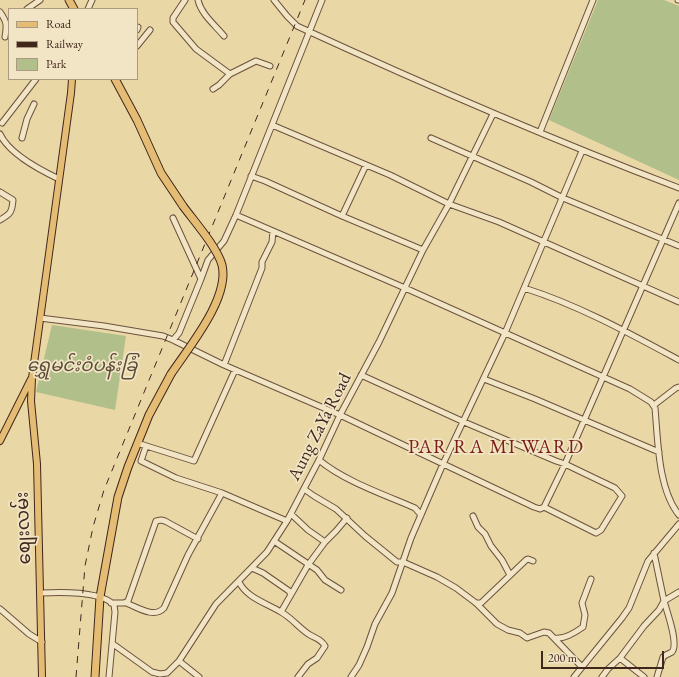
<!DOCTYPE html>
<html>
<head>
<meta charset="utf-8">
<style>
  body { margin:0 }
  #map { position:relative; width:679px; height:677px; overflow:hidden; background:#e9d7a6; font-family:"EB Garamond",serif }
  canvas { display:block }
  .legend { position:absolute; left:8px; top:8px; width:130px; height:72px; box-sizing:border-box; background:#f1e5c5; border:1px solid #ab9981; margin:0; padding:5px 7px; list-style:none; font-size:12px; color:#41261c }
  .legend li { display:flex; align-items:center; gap:8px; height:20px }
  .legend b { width:20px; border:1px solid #ab9981 }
  .scale { position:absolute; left:541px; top:651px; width:123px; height:18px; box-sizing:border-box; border:2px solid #41261c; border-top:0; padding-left:5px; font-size:12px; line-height:14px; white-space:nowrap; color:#41261c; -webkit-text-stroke:3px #f1e5c5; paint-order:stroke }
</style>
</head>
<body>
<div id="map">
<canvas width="679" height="677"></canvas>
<ul class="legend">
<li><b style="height:5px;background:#e4bc73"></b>Road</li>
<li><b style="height:5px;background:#41261c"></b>Railway</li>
<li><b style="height:11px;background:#b1bf8a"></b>Park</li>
</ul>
<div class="scale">200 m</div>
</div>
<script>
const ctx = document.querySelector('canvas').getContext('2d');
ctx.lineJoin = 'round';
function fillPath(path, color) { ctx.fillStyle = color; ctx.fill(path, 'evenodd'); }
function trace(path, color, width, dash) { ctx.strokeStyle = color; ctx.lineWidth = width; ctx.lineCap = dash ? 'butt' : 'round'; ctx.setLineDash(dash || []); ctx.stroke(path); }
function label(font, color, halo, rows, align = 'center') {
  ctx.font = font + ' "EB Garamond","Noto Sans Myanmar",serif'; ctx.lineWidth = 3.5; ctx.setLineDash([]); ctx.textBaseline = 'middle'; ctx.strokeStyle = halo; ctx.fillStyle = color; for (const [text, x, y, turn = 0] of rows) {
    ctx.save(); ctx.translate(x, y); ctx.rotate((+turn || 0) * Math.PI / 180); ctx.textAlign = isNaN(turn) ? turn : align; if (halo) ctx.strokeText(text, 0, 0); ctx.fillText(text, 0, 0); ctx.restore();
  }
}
fillPath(new Path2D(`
  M598,0h66l15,6v174l-130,-60z
  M52,325l74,11 -11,74 -79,-18z`), '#b1bf8a');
const minor = new Path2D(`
  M185,0l-12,18v4l23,27 34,25
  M198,0c3,14 17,25 26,36
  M274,0l13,16 10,10c126,58 253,113 382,162
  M678,0h1
  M27,9l13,-9
  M88,9l4,-9
  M0,12c7,10 7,13 5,25
  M137,30l1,-3
  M137,46l13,-16
  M213,89l6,-4 11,-11 26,-13 14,5
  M2,123l34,-44
  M272,125l118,50 59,29 50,18 180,80
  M540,132l53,-132
  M0,134c9,20 40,36 59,45
  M22,138l5,-19 7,-15
  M431,138l100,44 32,16 116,48
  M251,176l14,5 77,35 81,34
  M0,192l13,8c-1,13 -3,14 -13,20
  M236,215l169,73 225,101 21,13 4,6c3,33 3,81 24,107
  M342,216l24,-51
  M201,279l7,-19 16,-19 12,-26 86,-215
  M524,288c54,17 105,45 155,72
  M40,318l64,8 59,10 10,4 51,25 116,50 194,92 6,2 4,-2 21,-43 114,-261
  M173,340l6,-7 22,-54 -28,-61
  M224,365l38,-97v-6l10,-20 1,-11
  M361,375l103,47 92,39 9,3 50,24 7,8 -21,34 -5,3 -52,-26
  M484,379l51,20 124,53
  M654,405l22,-17 3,-1
  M137,443l57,18 41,-91
  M146,446l-5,15 35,17 46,15 65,28
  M319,460c25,21 66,35 96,48l6,7
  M304,489l10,7 22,13 29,27 32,26h6l34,15 19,11 20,15 21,21 11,6 12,3 7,5 17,-6 5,1 33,34
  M291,514l17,16 17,12
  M473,516l5,11 7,7 6,12 11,14 8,15
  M274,541l43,29 8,10 16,10
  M252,568l11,5 26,18 2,3
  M239,582c8,16 27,21 42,30 11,6 19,17 29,23 7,4 11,4 15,11l-8,12 -9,6 -10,13
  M41,593c18,-1 60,-2 73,12l1,7 -6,65
  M111,603h13l4,-2 28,-80 5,-1 4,1 33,18
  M126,603c11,4 28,16 38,5l24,-53 34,-62
  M476,603h5l45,-43 2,-1 5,2
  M0,609l29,25 13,8
  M281,612l27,-47 17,-23 11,-11 11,-13
  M554,638c9,2 22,-6 29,-11l2,-12 -3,-12 9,-24
  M113,644l39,28 8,2 7,-1 12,-12 37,-57 51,-52 20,-31 32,-61 21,-45 39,-73 44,-92 26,-46 44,-90
  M620,658l24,19
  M179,661l20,16
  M351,677l8,-12 8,-18 8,-23 17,-31 19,-55 32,-74 62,-131 77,-182
  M574,677l48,-59 7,-10 19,-47 31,-37
  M602,677l6,-8 12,-11 24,-32 15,-16 5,-9 -10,-48
  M657,677l6,-20 3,-2 6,-3c7,-8 -5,-40 -8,-51l15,-9`);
const major = new Path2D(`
  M0,441l31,-62
  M42,677l-5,-213 -6,-63 1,-23 39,-285 1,-14`);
const highway = new Path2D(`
  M69,0l5,9
  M115,79l22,41 24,53 22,33
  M95,677l5,-80 18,-100 10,-30 21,-52 22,-41`);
trace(minor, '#6b523e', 7);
trace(major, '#41261c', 8);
trace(highway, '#41261c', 9);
trace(minor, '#f1e5c5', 5);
trace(major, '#e4bc73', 6);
trace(highway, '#e4bc73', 7);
trace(new Path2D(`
  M76,677l9,-111 8,-39 11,-37 201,-490`), '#41261c', 1, [7, 7]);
const highwayBridge = new Path2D(`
  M171,374c18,-27 59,-76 51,-109 -5,-18 -28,-44 -39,-59`);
trace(highwayBridge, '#41261c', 9, []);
trace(highwayBridge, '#e4bc73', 7);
label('italic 18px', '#5d4c38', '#f1e5c5', [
  ["ရွှေမင်းဝံပန်းခြံ",82,366]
]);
label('18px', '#41261c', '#f1e5c5', [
  ["Aung ZaYa Road",320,427,-63],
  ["စျေးလမ်း",24,528,-92]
]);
ctx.letterSpacing = '1px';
label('20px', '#7a1f14', '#f1e5c5', [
  ["PAR RA MI WARD",496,448]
]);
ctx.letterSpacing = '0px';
</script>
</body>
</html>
